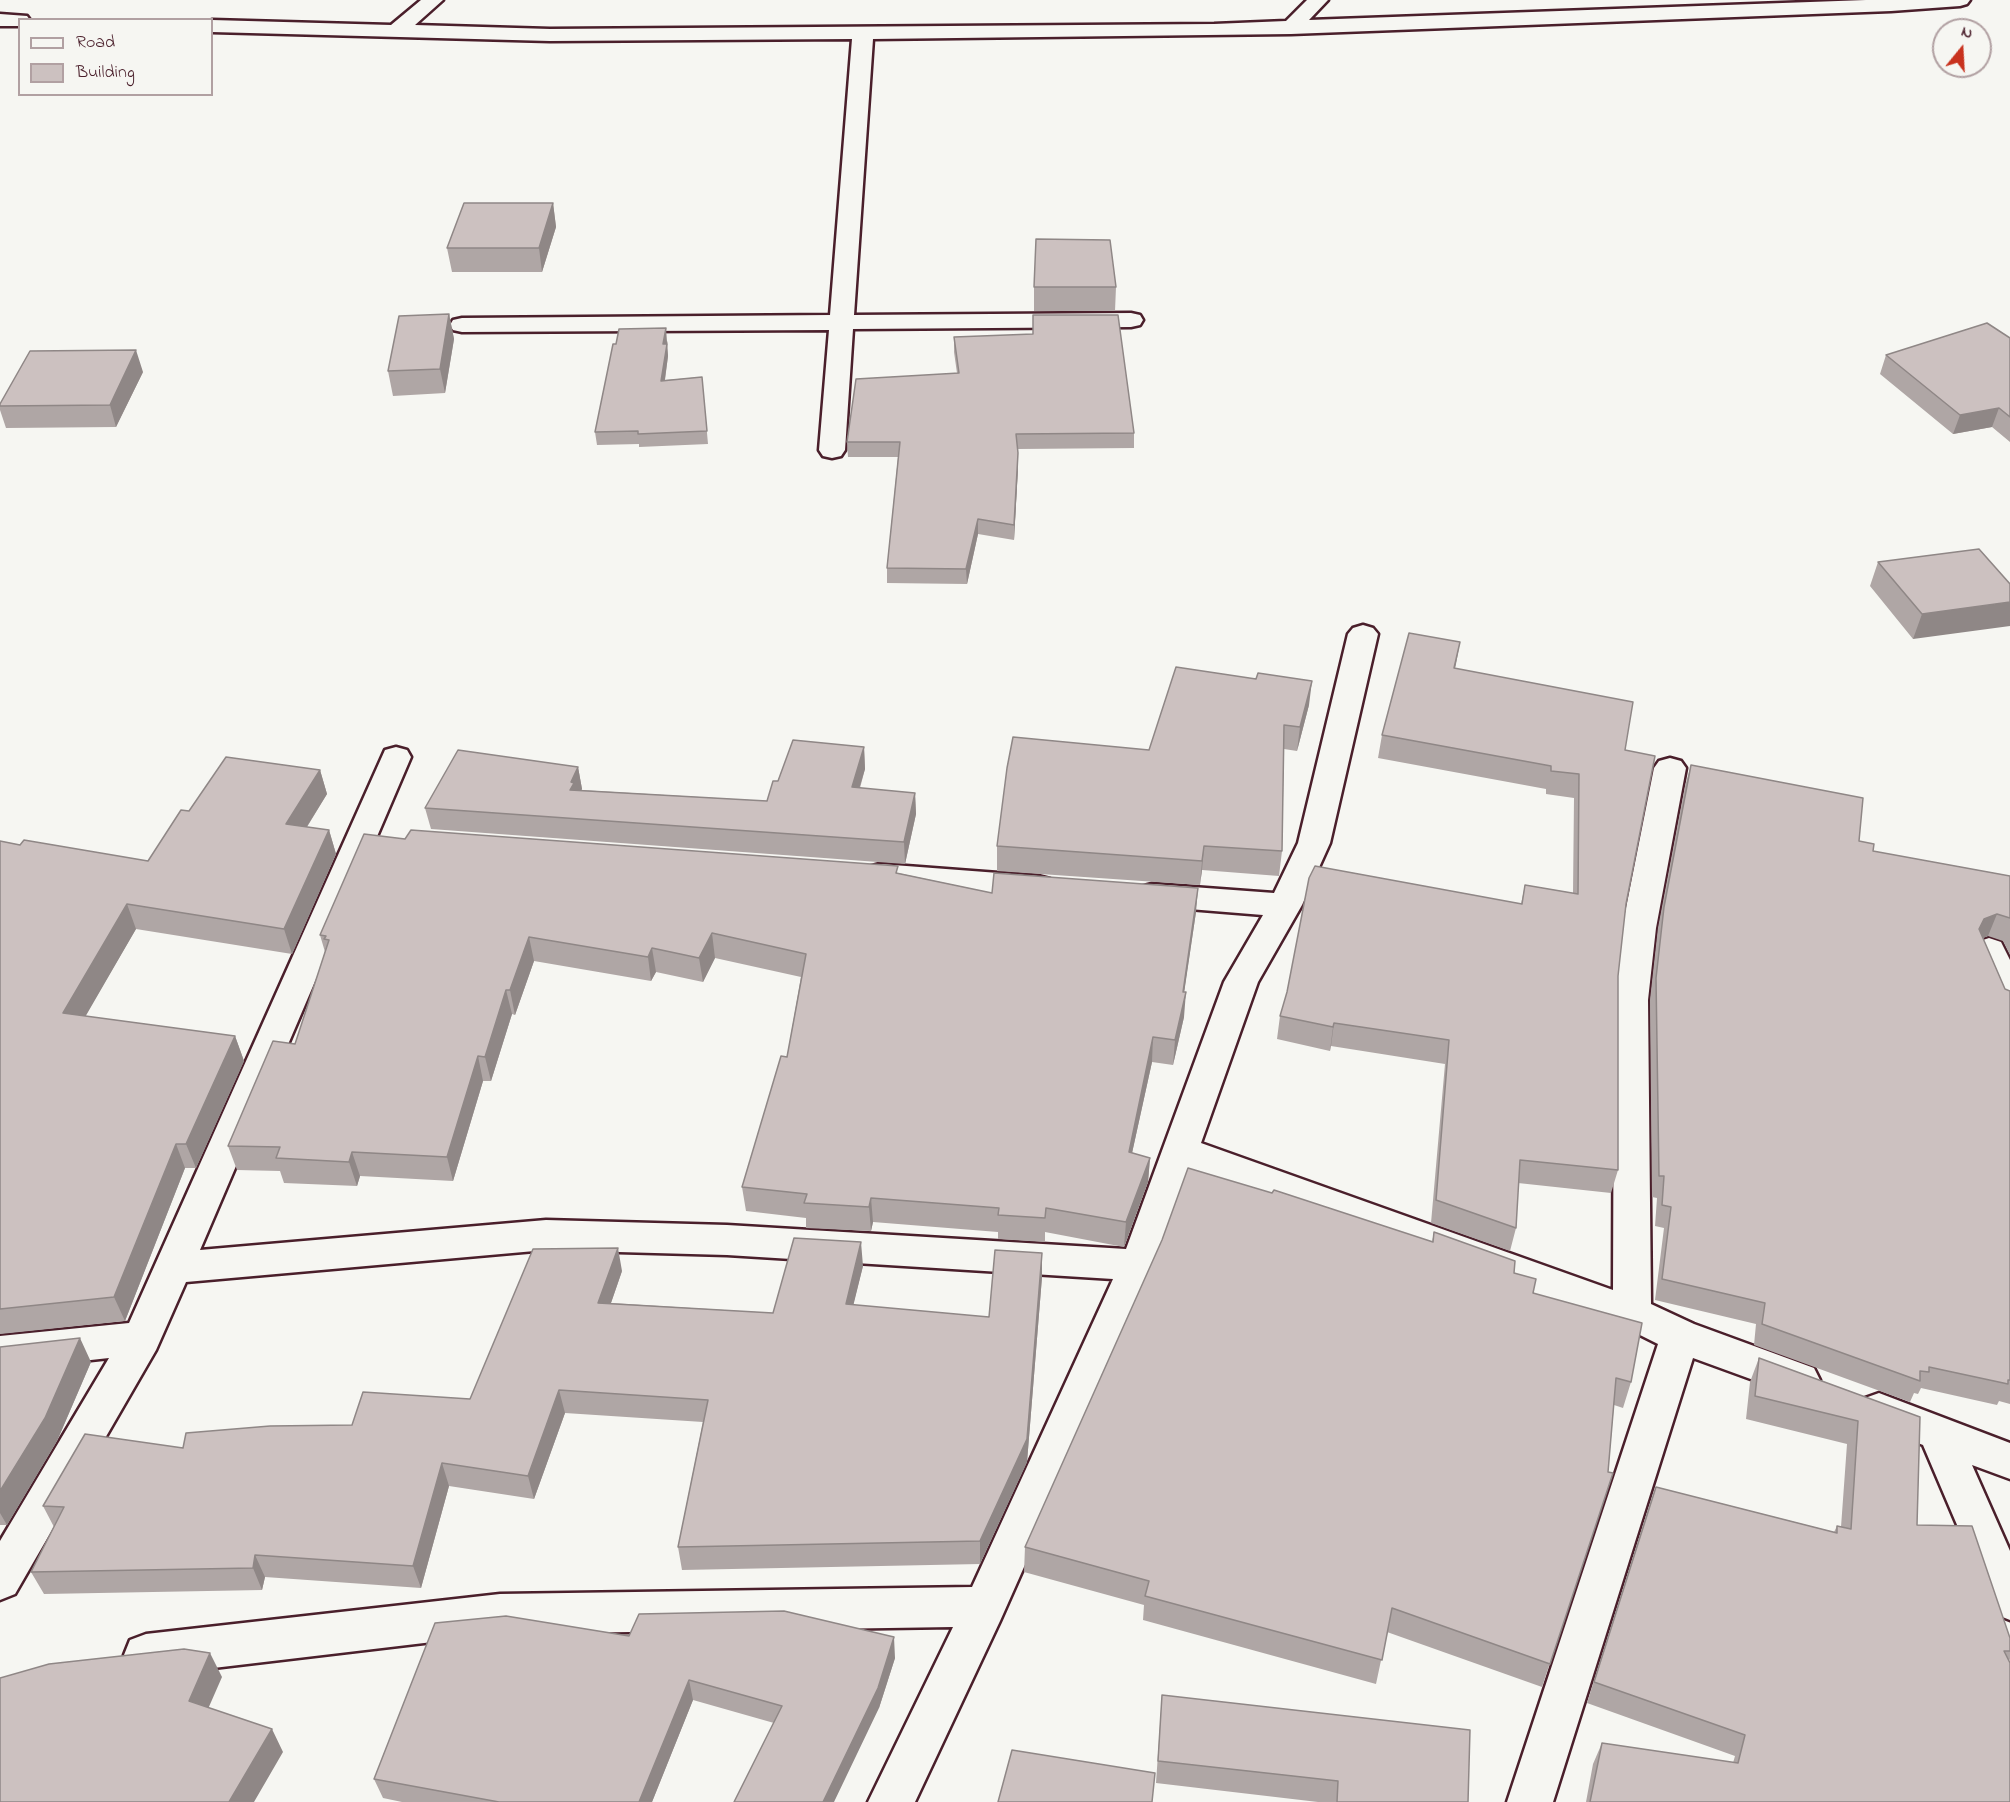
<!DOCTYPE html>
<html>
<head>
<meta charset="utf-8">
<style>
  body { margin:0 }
  #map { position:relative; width:2010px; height:1802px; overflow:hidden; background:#f6f6f2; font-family:"Indie Flower",sans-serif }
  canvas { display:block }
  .legend { position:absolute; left:18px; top:18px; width:195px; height:78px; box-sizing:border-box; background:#f6f6f2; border:2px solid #b1a0a2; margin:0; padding:8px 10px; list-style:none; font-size:18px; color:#4a1f2b }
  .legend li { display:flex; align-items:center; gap:12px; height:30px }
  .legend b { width:30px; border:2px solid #b1a0a2 }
  .north { position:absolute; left:1932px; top:18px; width:60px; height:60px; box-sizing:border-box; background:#f6f6f2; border:2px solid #b1a0a2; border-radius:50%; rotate:18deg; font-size:16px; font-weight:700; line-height:24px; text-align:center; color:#4a1f2b }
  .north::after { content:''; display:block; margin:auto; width:21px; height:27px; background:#c8321e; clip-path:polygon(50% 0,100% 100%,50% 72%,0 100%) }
</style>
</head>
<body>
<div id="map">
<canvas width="2010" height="1802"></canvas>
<ul class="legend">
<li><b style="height:8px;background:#f6f6f2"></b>Road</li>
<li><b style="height:16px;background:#ccc1c0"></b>Building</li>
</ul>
<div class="north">N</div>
</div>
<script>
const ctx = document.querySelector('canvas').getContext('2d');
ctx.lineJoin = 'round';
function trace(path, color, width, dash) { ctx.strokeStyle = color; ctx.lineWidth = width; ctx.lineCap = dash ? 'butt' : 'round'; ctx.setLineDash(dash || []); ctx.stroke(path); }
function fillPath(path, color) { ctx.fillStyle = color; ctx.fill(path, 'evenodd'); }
const minor = new Path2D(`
  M421,0h22l-28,25 135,4 664,-5 72,-3 21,-21h21l-19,20 557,-20h104l-3,4 -7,2 -69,5 -600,23 -418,5 -19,276 277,-2 9,2 3,5 -3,5 -9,2 -278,2 -8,121 -4,6 -9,2 -9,-2 -4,-6 10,-120 -367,2 -9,-2 -3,-5 3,-5 9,-2 368,-3 22,-276 -302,2 -338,-9v-12l179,5z
  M0,14l27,2 3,4h-10v6h-20z
  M1363,625l10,3 5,6 -48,209 -28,62 -44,77 -57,161 412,147 1,-290 8,-72 32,-160 5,-7 11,-3 11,3 5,7 -30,160 -8,72 3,304 43,20 120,44 6,12 -6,12 -14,5 -107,-39 -140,444h-46l151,-458 -40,-20 -426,-155 -34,96 -158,356 -85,181h-47l85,-175 -453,7 -354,42 -16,-6 -6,-15 6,-15 16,-6 354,-40 472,-7 141,-308 -386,-24 -181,-5 -360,32 -30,68 -141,244 -15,6v-59l109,-183 -109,12v-34l129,-13 256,-573 11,-3 11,3 4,7 -211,493 346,-30 181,5 399,24 98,-267 39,-67 -111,-9 -12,-3 -4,-8 4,-8 12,-3 122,9 24,-50 50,-209 5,-6z
  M880,864l158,12 12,3 4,8 -4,8 -12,3 -158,-12 -12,-3 -4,-8 4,-8z
  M1989,938l12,4 9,18v54l-12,-4 -26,-60 5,-8z
  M1879,1393l131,50v36l-38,-14 38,86v69l-15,-6 -72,-169 -58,-23 -6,-12 6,-12z`);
trace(minor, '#4a1f2b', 5);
fillPath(minor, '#f6f6f2');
fillPath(new Path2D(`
  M553,203l3,24 -14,45h-90l-5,-24z
  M1034,287h82l-1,24h-81z
  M449,314l5,25 -9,54 -52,3 -5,-25z
  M954,337l180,96v15l-116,1v19l-4,72 -36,-6 -11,50 -80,-1v-15l11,-111h-50l-1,-15 110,-69 -3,-21z
  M2010,338v104l-18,-15 -39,7 -73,-60 6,-19z
  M668,341l-1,4 1,11 -3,24 37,-3 6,67 -69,3v-3l-42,1 -2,-13z
  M143,372l-27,55 -110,1 -6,-18v-6z
  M1878,562l132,22 -97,55 -43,-53z
  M1455,668l170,82 1,154 -8,72v194l-7,23 -93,-10 -2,45 -6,23 -79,-28 14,-159 -114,-18 -1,5 -53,-12 3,-23 241,-112 4,-19 48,8 1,-95 -28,-4v-5l-168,-31 4,-23z
  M1309,705l-12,46 -13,-2 -2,102 -3,25 -77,-6 -2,15 -203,-14v-25z
  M864,747l1,22 -5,19 55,5 1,21 -11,50 -474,-35 -6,-21 153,-41 4,22 -1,1 186,11 11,-20z
  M1691,765l168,76 14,10 137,25v79l-7,-14 -15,-5 -5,2 22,51 5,2v413l-11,-3 -2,4 -76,-17 -3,6 -4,-1 -4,9 -156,-57 2,-21 -101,-24 9,-72 -9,-2 2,-28 -5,-1 -2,-197 8,-72 27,-142z
  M320,770l7,24 -20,33 22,3 7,24 -44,100 -156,-25 -51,87 150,20 9,25 -48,107h-11l-60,153 -125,13v-493l20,4 128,16 41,-50z
  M405,839l493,34 94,20 204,19 -12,80v25l-11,48 -21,-3 -20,91 18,5 -2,24 -24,65 -79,-15v10l-47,-3v-7l-125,-10 -2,9 -65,-3v-10l-60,-7 -4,-24 45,-130 14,-80 -86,-19 -12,24 -47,-10 -5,9 -117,-20 -19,54 -3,-1 -21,67h-8l-30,100 -93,-5 -3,10 -73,-3 -4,-12 -43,-1 -9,-24 67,-102 30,-92 -5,-17z
  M1434,1232l80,41 19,20 98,89 -8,26 -9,-3 -6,67 5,1 -71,214 -155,-55 -11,52 -233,-64 1,-15 -120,-33 1,-25 407,-305z
  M863,1266l-10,39 136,12 53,-40 -15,185 -47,102 -298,6 -4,-23 25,-125 -138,-9 -31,86 -85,-13 -28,102 -156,-11 -3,13 -218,4 -13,-22 23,-45 -11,-21 140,-58 169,-23 118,-26 152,-128 -11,32 162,10z
  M0,1347l91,15 -34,79 -50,84h-7z
  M1759,1358l161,59 -3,108 93,113v21l-1,2 1,141h-424l7,-38 9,-21 131,20 2,-7 -148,-53 61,-194 8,-22 178,45 3,-6 4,1 6,-83 -101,-25 4,-37z
  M629,1636l266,22 -16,50 -105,15 -81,-23 -41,102h-250l-19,-4 -9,-19z
  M1162,1695l306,107h-150l-162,-19z`), '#afa6a5');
fillPath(new Path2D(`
  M553,203l3,24 -14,45 -3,-24z
  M449,314l5,25 -9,54 -5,-24z
  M666,328l2,28 -5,37 -2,-12 2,-37z
  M136,350l7,22 -27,55 -6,-22z
  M1999,408l-7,19 -39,7 7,-19z
  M1018,453v15l-4,72v-15z
  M978,519v15l-11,50 -1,-15z
  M2010,602v24l-97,13 9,-25z
  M1460,642l-4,22 -6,27 4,-23z
  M1312,681l-3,24 -12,46 3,-24z
  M864,747l1,22 -12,40 -1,-22z
  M578,767l4,22 -5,10 -7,-9 1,-8z
  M320,770l7,24 -34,55 -7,-25z
  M915,793l1,21 -11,50 -1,-22z
  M329,830l7,24 -44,100 -8,-25z
  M1204,846l-2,24 -2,15 2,-24z
  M1198,888l-2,24 -15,102 5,-22 -2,25 -11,48 2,-25z
  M127,904l9,25 -63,109 -10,-25z
  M1997,914l-9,22 -13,5 4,-12 5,-10z
  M712,933l3,25 -12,24 -4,-24z
  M529,937l5,24 -19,54 -5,-25z
  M652,948l4,24 -5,9 -3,-24z
  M506,990l6,24 -21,67 -6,-24z
  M1334,1023l-3,23 -1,5 3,-24z
  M235,1036l9,25 -48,107 -10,-24z
  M1153,1037l-1,25 -25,114 2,-24z
  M478,1056l5,25 -30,100 -6,-24z
  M176,1144l9,24 -60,153 -11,-24z
  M352,1152l8,24 -3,10 -8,-24z
  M1150,1158l-2,24 -24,65 2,-25z
  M871,1198l2,24 -2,9 -2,-24z
  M861,1242l2,24 -15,61 -2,-23z
  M618,1248l4,23 -19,55 -5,-23z
  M1042,1253v24l-15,185 -47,102v-23z
  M80,1338l11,24 -34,79 -50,84 -7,-12v-22z
  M559,1390l6,23 -31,86 -6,-23z
  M442,1463l7,23 -28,102 -8,-22z
  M255,1555l10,22 -3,13 -9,-22z
  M894,1637l1,21 -16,50 -45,94h-11z
  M210,1653l12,24 -21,48 -12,-24z
  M689,1680l4,20 -41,102h-13z
  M272,1729l11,23 -29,50h-25z`), '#8f8786');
const building = new Path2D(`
  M464,203h89l-14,45h-92z
  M1036,239l74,1 6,47h-82z
  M449,314l-9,55 -52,2 11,-55z
  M1033,315h85l16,118 -118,1 2,19 -4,72 -36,-6 -12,50 -79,-1 13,-126h-53l9,-63 103,-6 -5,-36 79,-3z
  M1987,323l23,15v79l-11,-9 -39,7 -74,-60z
  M666,328l-3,16h4l-6,37 41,-4 5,54 -69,3v-3l-43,1 18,-88h3l3,-15z
  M136,350l-26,55 -110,1v-2l30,-53z
  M1979,549l31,35v18l-88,12 -44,-52z
  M1409,633l51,9 -6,26 179,34 -8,48 30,6 -29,148 -8,72v194l-98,-10 -4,68 -80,-28 13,-160 -115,-17 -1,4 -53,-11 7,-24 22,-114 6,-12 207,38 3,-19 53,9 1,-120 -28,-3v-5l-169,-31z
  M1176,667l80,12 2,-6 54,8 -12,46 -16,-2 -2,126 -78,-5 -2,15 -205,-15 10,-78 6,-31 136,13z
  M793,740l71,7 -12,40 63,6 -11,49 -479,-34 33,-58 120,17 -7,15 3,1 -4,7 197,11 6,-20h5z
  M226,757l94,13 -34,54 43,6 -45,99 -157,-25 -64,109 172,23 -49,108h-10l-62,153 -114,12v-468l20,4 4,-5 124,21 33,-51 8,1z
  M1691,765l172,33 -4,43 15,3 -1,7 137,25v42l-13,-4 -13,5 -5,10 26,60 5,2v389h-2v4l-79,-17v5l-9,-1v10l-158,-57 3,-21 -103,-24 9,-72 -9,-2 2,-29h-5l-3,-198 8,-71z
  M411,830l487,36 -2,7 96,20 2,-20 204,15 -15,104h3l-11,48 -22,-3 -24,115 21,6 -24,64 -80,-14 -1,10 -47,-3 1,-7 -128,-10 -2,9 -65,-4 3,-9 -65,-7 39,-131 6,1 19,-103 -94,-21 -13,25 -47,-10 -4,9 -119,-20 -19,53h-4l-21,67 -7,-1 -31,101 -95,-5 -3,10 -73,-4 4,-11 -52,-1 45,-105 22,3 34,-104 -5,-1 2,-3 -6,-1 44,-101 41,5z
  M1188,1168l84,25 2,-3 159,52 1,-10 81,29 -1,12 22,6 -3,14 109,30 -11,59 -15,-4 -8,94 5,1 -63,191 -158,-56 -10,52 -237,-64 4,-15 -124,-34 137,-307z
  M794,1238l67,4 -15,62 143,13 6,-67 47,3 -15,186 -47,102 -302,6 30,-147 -149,-10 -31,86 -86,-13 -29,103 -158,-11 -2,13 -222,4 33,-65 -21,-1 42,-72 98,14 3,-15 84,-7 82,-1 11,-33 107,7 63,-150 85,-1 -20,55 175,10z
  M80,1338l-35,80 -45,73v-144z
  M1759,1358l161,59 -3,108 55,1 38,112v13h-6l6,12v139h-420l12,-59 136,20 7,-28 -151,-53 62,-195 181,46v-7l14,3 7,-108 -103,-25z
  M784,1611l110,26 -16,51 -55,114h-89l48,-96 -93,-26 -50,122h-140l-125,-23 61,-156 71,-7 123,20 10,-22z
  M184,1649l26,4 -21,48 83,28 -43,73h-229v-124l49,-14z
  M1162,1695l308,35 -2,72h-131l1,-21 -180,-20z
  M1012,1750l143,23 -3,29h-154z`);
fillPath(building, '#ccc1c0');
trace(building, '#8f8786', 1.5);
</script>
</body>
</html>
